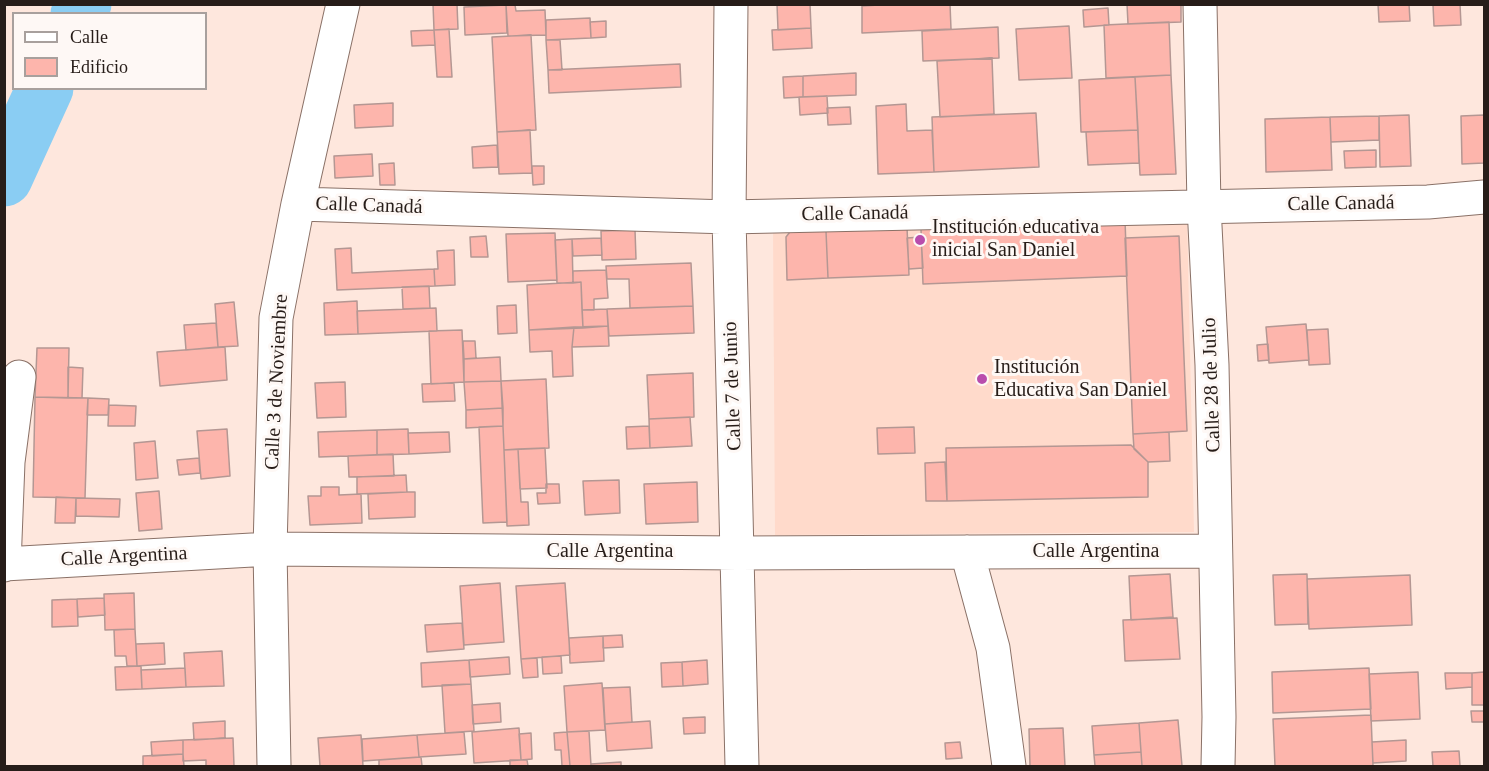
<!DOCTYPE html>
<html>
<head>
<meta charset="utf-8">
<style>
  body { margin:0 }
  #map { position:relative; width:1489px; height:771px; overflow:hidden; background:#fee7dd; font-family:Georgia,serif }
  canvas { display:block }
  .frame { position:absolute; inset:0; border:6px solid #271d19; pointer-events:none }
  .legend { position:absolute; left:12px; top:12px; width:195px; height:78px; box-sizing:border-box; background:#fef8f5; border:2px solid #a8a09d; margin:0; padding:8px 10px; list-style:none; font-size:18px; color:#271d19 }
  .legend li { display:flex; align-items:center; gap:12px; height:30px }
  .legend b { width:30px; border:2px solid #a8a09d }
</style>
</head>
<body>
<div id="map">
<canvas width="1489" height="771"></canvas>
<div class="frame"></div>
<ul class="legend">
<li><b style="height:8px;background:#fff"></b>Calle</li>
<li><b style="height:16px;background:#fdb5ac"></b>Edificio</li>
</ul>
</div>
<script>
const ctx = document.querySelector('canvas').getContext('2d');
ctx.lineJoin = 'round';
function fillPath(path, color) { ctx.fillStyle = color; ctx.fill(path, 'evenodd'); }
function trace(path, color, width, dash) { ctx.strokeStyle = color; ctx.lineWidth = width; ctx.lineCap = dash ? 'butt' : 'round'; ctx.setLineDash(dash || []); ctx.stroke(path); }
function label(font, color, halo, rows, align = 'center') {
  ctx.font = font + ' Georgia,serif'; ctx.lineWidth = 6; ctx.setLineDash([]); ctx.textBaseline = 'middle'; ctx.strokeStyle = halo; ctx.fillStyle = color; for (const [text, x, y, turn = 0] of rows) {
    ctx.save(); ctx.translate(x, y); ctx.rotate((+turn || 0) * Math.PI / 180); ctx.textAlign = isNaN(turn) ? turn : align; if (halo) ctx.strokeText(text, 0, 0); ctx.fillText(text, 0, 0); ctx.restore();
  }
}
fillPath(new Path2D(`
  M1187,217l7,315 -419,3 -2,-309z`), '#ffdacb');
trace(new Path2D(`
  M79,14l4,-10
  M4,178l41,-90`), '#8acdf3', 57);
const building = new Path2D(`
  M433,4h24l1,25 -24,1z
  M777,4h33l1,24 -33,2z
  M896,4h54l1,25 -89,4v-27z
  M1127,4h54v18l-53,2z
  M1378,4h31l1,17 -31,1z
  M1460,4l1,21 -27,1 -1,-21z
  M506,5h9l1,6 29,-1 1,25 -38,1z
  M506,5l1,28 -42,2 -1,-28z
  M1108,8l1,17 -25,2 -1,-17z
  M590,18l1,20 -45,2v-20z
  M606,21v16l-15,1 -1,-16z
  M1169,22l2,53 -65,3 -2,-53z
  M1069,26l3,52 -53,2 -3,-51z
  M998,27l1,31 -76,3 -1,-30z
  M811,28l1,20 -39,2 -1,-20z
  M449,29l3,48h-15l-3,-47z
  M434,30l1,15 -23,1 -1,-15z
  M531,35l5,95 -39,2 -5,-95z
  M546,40h14l2,30h-14z
  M992,58l2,56 -54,3 -3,-56z
  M680,64l1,23 -132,6 -1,-23z
  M856,73v22l-53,2v-21z
  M1171,75l5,99 -36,1 -5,-98z
  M803,76v21l-19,1 -1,-21z
  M1135,77l3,53 -57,2 -2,-52z
  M827,96l1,17 -28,2 -1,-18z
  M393,103v23l-38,2 -1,-23z
  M906,104l1,27 25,-1 2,42 -56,2 -2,-68z
  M850,107l1,17 -23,1 -1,-17z
  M1036,113l3,54 -105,5 -2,-55z
  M1409,115l2,51 -31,1 -1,-51z
  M1484,115v48l-22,1 -1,-48z
  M1379,116v24l-48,2 -1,-25z
  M1330,117l2,53 -66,2 -1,-53z
  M530,130l2,43 -33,1 -2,-42z
  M1138,130l1,33 -51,2 -2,-33z
  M497,145l1,22 -25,1 -1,-21z
  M1376,150v17l-31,1 -1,-17z
  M372,154l1,22 -38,2 -1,-22z
  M394,163l1,22h-15l-1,-21z
  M532,166h12v18l-11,1z
  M1125,220l2,56 -204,8 -2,-55z
  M907,227l2,48 -81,3 -2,-47z
  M793,228l33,3 2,47 -41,2 -1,-43z
  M635,230l1,29 -34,1 -1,-29z
  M555,233l2,47 -49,2 -2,-48z
  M486,236l2,21h-17l-1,-20z
  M1179,236l8,195 -54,3 -8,-196z
  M921,237l2,31 -14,1 -2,-31z
  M601,238l1,17 -29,1 -1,-17z
  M572,239l1,44h-16l-2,-43z
  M351,248l1,25 82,-4 1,17 -98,4 -2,-41z
  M454,250l1,35 -20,1 -1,-17h4l-1,-18z
  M691,263l2,43 -63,2 -1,-29h-22l-1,-13z
  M606,270l2,28 -14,1v11h-12l-1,-28 -8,1v-12z
  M581,282l2,46 -54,2 -2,-45z
  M429,286l1,22 -27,1 -1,-22z
  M357,301l1,33 -33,1 -1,-32z
  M234,302l4,44 -20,1 -3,-43z
  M516,305l1,28 -19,1 -1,-28z
  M693,306l1,27 -85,3 -2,-27z
  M436,308l1,23 -79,3 -1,-23z
  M607,309l1,17 -25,2 -1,-18z
  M216,323l2,24 -32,3 -2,-25z
  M1306,324l3,36 -40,3 -3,-36z
  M608,326l1,20 -37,1 2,-20z
  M574,327l-2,20 1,29 -20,1 -1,-26 -22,1 -1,-22z
  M1328,329l2,35 -21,1 -2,-35z
  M462,330l2,52 -33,2 -2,-53z
  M463,341h12l1,17 -12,1z
  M1268,344l1,16 -11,1 -1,-16z
  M225,347l2,33 -67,6 -3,-34z
  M37,348h32l-1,50 -33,-1z
  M500,357l1,24 -37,1v-23z
  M68,367l15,1 -1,30h-14z
  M693,373l1,44 -45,2 -2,-44z
  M546,379l3,69 -45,2 -3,-69z
  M501,381l2,27 -37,2 -2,-28z
  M345,382l1,35 -29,1 -2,-35z
  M454,383l1,18 -32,1 -1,-18z
  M35,397l53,1 -3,100 -52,-1z
  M88,398l21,1 -1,16h-21z
  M109,405l27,1 -1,20h-27z
  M503,408v18l-37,2v-18z
  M690,417l2,29 -42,2 -1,-29z
  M503,426l4,96 -24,1 -4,-96z
  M649,426l1,22 -23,1 -1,-22z
  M914,427l1,26 -37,1 -1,-26z
  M227,429l3,47 -29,3 -4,-48z
  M408,429l1,25 -32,1v-25z
  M377,430v25l-58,2 -1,-25z
  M449,432l1,20 -41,2 -1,-21z
  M1169,432l1,29 -22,1 -14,-13 -1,-15z
  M155,441l3,37 -22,2 -2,-37z
  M1131,445l17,17v35l-201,4 -1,-53z
  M545,448l2,40 -27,1 -2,-40z
  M518,449l3,53h7l1,23 -22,1 -3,-76z
  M393,454l1,22 -45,1 -1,-21z
  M199,458l1,15 -21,2 -2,-15z
  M945,462l2,39h-21l-1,-38z
  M406,475l1,17 -50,2v-17z
  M619,480l1,33 -35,2 -2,-34z
  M697,482l1,40 -52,2 -2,-40z
  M546,484h13l1,19 -22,1 -1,-11h9z
  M321,487h18v8l22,-1 1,29 -52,2 -2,-29h13z
  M159,491l3,38 -23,2 -3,-38z
  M407,492h8v25l-46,2 -1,-25z
  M56,497l20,1 -1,25h-20z
  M76,498l44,1 -1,18 -43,-1z
  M1170,574l3,43 -42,3 -2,-44z
  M1307,574l1,50 -33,1 -2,-50z
  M1410,575l2,50 -103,4 -2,-50z
  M500,583l4,59 -40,3 -4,-59z
  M565,583l5,72 -49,4 -5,-73z
  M134,593l1,36 -30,1 -1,-36z
  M104,598l1,17 -27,2 -1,-18z
  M77,599l1,27 -26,1v-27z
  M1177,618l3,41 -55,2 -2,-41z
  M462,623l2,26 -37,3 -2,-27z
  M135,629l2,37h-10l-1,-10h-11l-1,-26z
  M622,635l1,12 -20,1v-12z
  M603,636l1,25 -34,2 -1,-25z
  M164,643l1,21 -28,2 -1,-22z
  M222,651l2,35 -38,1 -2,-34z
  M561,656l1,17 -19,1 -1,-17z
  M509,657l1,17 -40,3 -1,-17z
  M537,658l1,19 -15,1 -2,-19z
  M469,660l2,24 -49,3 -1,-24z
  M707,660l1,24 -25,2 -1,-24z
  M682,662l1,24 -21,1 -1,-24z
  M141,666l1,23 -26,1 -1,-23z
  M185,668l1,19 -44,2 -1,-19z
  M1369,668l2,41 -98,4 -1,-41z
  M1418,672l2,47 -49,2 -2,-47z
  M1484,672v33h-12v-32z
  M1445,673h27v14l-26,2z
  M602,683l3,47 -38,2 -3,-46z
  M471,684l3,47 -29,2 -3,-48z
  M630,687l2,35 -27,2 -2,-36z
  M500,703l1,19 -28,2 -1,-19z
  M1471,711h13v11h-12z
  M1371,715l2,51h-98l-2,-47z
  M705,717v16l-21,1 -1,-16z
  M1178,720l4,46h-40l-3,-43z
  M225,721v17l-31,2 -1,-17z
  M650,721l2,27 -45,3 -2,-27z
  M1139,723l2,29 -47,3 -2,-29z
  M519,728l2,32 -47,3 -2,-31z
  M1063,728l2,38h-35l-1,-37z
  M589,731l2,35h-21l-3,-34z
  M464,732l2,22 -47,3 -2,-22z
  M567,732l3,34h-8l-1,-16h-6l-1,-17z
  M531,733l1,26 -11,1 -2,-26z
  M361,735l2,31h-43l-2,-28z
  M417,735l2,22 -56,4 -1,-22z
  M233,738l1,28h-28v-6l-23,1v-21z
  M183,740v14l-31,2 -1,-14z
  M1406,740v21l-33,2 -1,-21z
  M960,742l2,16 -16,1 -1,-16z
  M1459,751l1,15h-27l-1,-14z
  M1141,752l1,14h-47l-1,-11z
  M183,754l1,12h-41v-10z
  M421,757l1,9h-43v-6z
  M510,760h17l1,6h-18z
  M621,762v4h-30v-2z`);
fillPath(building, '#fdb5ac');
trace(building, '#b49793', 1.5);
const minor = new Path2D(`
  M731,4l-2,213 13,549
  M1200,4l4,202 8,159 7,352 -1,49
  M298,204l431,13 699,-15 56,-5
  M967,552l26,96 16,118
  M4,564l266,-15 468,4 477,-2
  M4,565l4,-103 11,-85
  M274,766l-4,-217 6,-231 22,-114 45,-200`);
trace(minor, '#8a7167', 35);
trace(minor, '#fff', 33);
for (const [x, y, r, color] of [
  [920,240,6,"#b94dad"],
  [982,379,6,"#b94dad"]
]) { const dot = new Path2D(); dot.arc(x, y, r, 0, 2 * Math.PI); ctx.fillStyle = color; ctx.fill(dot); trace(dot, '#fef8f5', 2); }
label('20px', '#271d19', '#fef8f5', [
  ["Calle Canadá",1341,204,-1],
  ["Calle Canadá",369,206,2],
  ["Calle Canadá",855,214,-1],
  ["Calle 3 de Noviembre",277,382,-87],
  ["Calle 28 de Julio",1212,385,-92],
  ["Calle 7 de Junio",733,386,-92],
  ["Calle Argentina",610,552],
  ["Calle Argentina",1096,552],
  ["Calle Argentina",124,557,-3]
]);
label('20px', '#271d19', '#fef8f5', [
  ["Institución educativa",932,228],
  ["inicial San Daniel",932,251],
  ["Institución",994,368],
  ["Educativa San Daniel",994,391]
], 'left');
</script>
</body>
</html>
